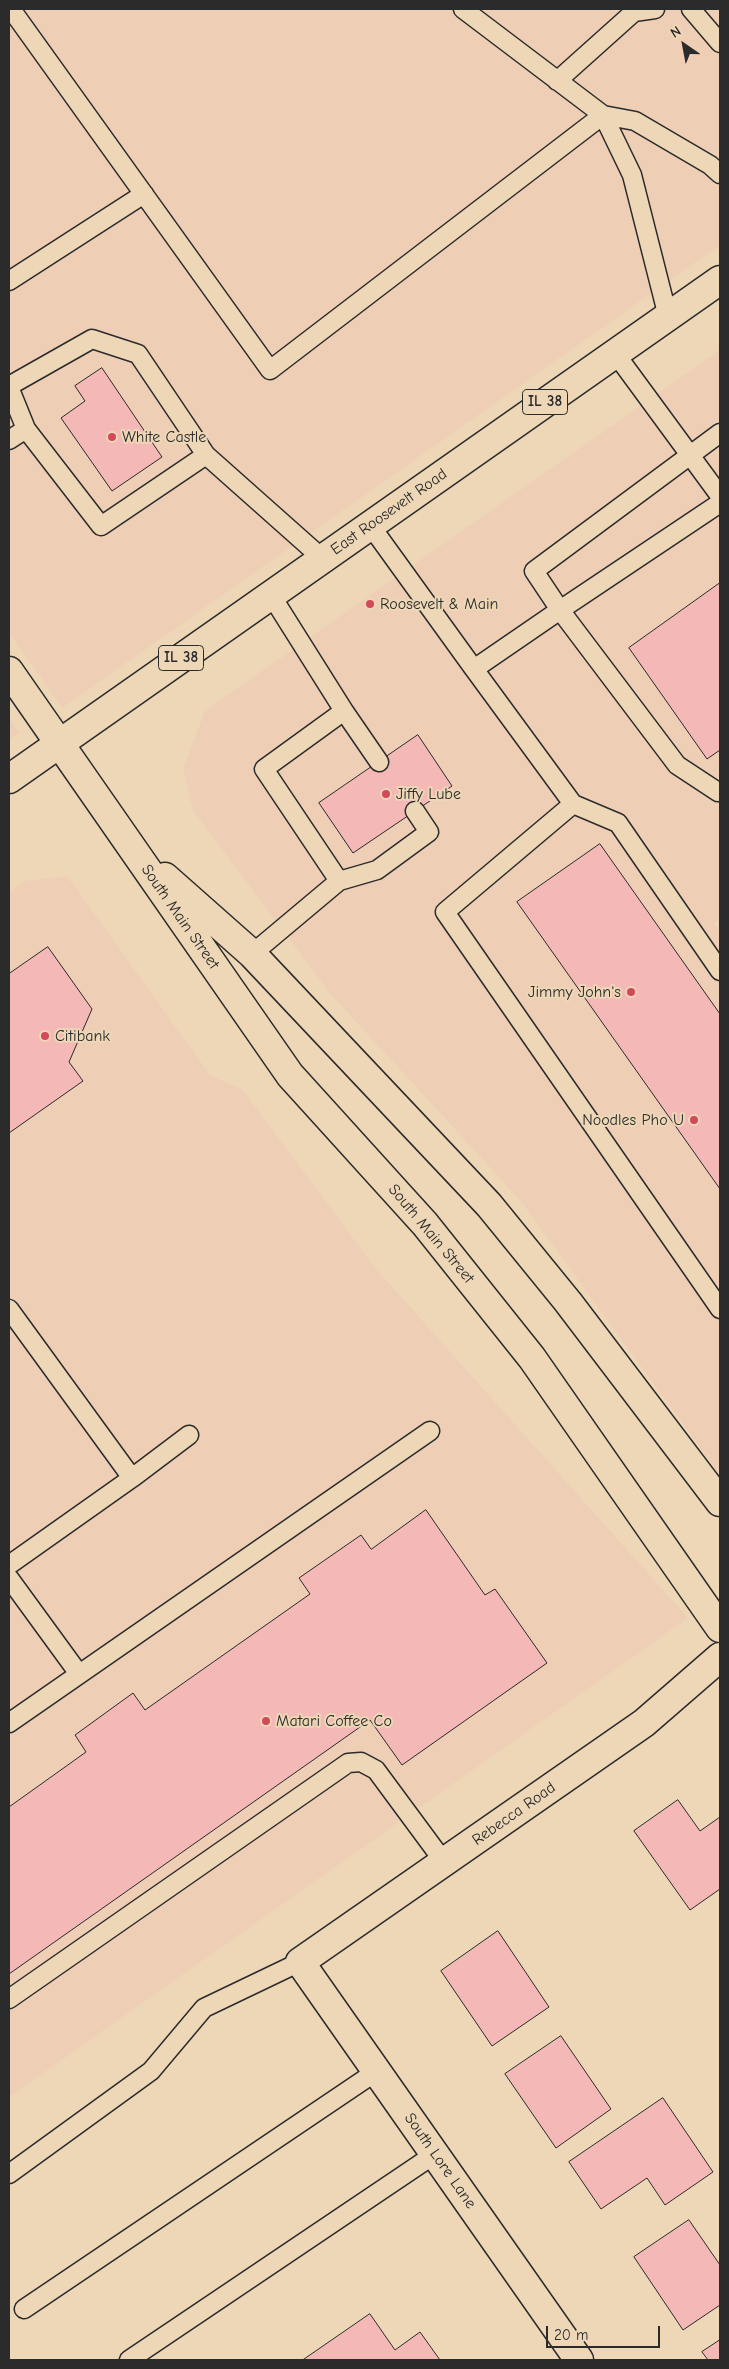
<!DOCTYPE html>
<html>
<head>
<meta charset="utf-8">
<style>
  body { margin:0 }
  #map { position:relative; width:729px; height:2369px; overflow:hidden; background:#edd7b6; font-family:"Comic Neue",sans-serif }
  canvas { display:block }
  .frame { position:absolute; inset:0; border:10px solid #2b2b2b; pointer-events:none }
  .north { position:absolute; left:659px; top:20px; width:50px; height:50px; -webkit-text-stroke:4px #edd7b6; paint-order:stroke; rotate:327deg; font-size:14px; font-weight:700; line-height:20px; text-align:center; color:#2b2b2b }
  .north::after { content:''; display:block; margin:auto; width:18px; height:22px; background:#2b2b2b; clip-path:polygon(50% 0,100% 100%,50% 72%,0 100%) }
  .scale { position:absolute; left:546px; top:2326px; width:114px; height:22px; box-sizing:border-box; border:2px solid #2b2b2b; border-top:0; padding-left:6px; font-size:15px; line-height:18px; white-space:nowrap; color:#2b2b2b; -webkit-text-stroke:4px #edd7b6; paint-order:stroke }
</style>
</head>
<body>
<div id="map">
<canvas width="729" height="2369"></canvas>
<div class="frame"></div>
<div class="north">N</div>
<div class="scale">20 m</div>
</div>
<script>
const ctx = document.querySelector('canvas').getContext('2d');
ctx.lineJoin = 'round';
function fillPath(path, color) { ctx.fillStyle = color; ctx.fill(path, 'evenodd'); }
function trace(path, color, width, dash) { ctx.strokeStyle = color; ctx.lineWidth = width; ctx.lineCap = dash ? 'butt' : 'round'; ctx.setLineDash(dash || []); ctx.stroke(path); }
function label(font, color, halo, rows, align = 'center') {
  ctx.font = font + ' "Comic Neue",sans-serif'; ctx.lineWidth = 4; ctx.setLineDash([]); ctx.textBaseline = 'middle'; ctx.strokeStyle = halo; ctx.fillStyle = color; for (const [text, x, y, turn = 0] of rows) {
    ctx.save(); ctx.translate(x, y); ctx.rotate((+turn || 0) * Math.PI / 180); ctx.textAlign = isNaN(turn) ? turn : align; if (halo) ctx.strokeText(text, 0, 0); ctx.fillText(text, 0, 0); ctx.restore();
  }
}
fillPath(new Path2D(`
  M9,9h711v236l-658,463 -53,-76z
  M720,350v568l-6,5 6,9v543l-199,-274 -193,-210 -135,-180 -10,-43 22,-57z
  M9,718l10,15 -10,7z
  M67,876l143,199 33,15 132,178 313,350 -679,479v-1204l16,-12z`), '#efceb6');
const building = new Path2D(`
  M102,368l60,89 -50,34 -51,-73 24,-17 -10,-15z
  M720,583v167l-13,9 -78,-111z
  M418,735l34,51 -99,67 -34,-50z
  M600,844l120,170v175l-203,-287z
  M48,947l44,62 -23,53 14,19 -74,52v-159z
  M426,1510l59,85 10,-6 52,74 -145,102 -32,-45 -361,254v-167l77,-55 -11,-17 58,-42 12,17 165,-116 -11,-16 62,-43 10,14z
  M678,1800l22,31 20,-14v72l-30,21 -56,-79z
  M498,1931l51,76 -57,39 -51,-75z
  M561,2036l50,73 -55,39 -51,-74z
  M663,2098l50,74 -48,33 -18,-27 -46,31 -32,-47z
  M689,2220l31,45v40l-37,25 -49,-73z
  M370,2314l25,36 25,-18 20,28h-137z
  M720,2340v20h-12l-6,-8z`);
fillPath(building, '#f4b8b6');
trace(building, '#2b2b2b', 1);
const lane = new Path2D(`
  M11,9l259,361 333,-255 32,6 75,44 10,9
  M463,9l140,106 29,60 36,142
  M691,9l29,34
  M557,81l77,-69 21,-3
  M9,281l135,-87
  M615,353l105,143
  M9,386l83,-47 46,15 68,101 117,104
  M9,387l17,42
  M720,433l-186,138 26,39 160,-107
  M9,440l17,-11 75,97 105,-71
  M370,525l104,144 86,-59 117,155 41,27 2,-1
  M474,669l99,135 -128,108 275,397
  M344,711l35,51
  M573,804l45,19 102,148
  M339,881l38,-11 52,-38 -14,-21
  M252,954l87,-73 -75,-112 80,-58 -73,-116
  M9,1309l123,169 57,-43
  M9,1565l123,-87
  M9,1578l70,96
  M9,1723l421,-292
  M9,1999l339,-236 13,-1 15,8 68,92
  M9,2174l142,-103 53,-63 96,-46
  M24,2309l353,-238
  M129,2360l306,-206`);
const street = new Path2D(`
  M579,2360l-279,-398 344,-239 76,-66`);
const secondary = new Path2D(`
  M9,671l281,404 135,149 107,134 188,270
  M165,877l87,77 237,251 79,97 152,200`);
const primary = new Path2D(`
  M9,779l711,-499`);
trace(lane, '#2b2b2b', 21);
trace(street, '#2b2b2b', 31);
trace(secondary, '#2b2b2b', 31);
trace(primary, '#2b2b2b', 31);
trace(lane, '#edd7b6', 18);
trace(street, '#edd7b6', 28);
trace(secondary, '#edd7b6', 28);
trace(primary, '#edd7b6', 28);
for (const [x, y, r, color] of [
  [112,437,5,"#d1495b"],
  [370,604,5,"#d1495b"],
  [386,794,5,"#d1495b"],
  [631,992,5,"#d1495b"],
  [45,1036,5,"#d1495b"],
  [694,1120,5,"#d1495b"],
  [266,1721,5,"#d1495b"]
]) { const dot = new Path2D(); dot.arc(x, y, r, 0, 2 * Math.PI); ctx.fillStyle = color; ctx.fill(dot); trace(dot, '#edd7b6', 2); }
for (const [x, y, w] of [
  [545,402,45],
  [181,658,45]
]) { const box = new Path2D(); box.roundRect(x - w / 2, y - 12.5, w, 25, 4); ctx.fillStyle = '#edd7b6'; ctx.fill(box); trace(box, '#2b2b2b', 1); }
label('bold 15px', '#2b2b2b', null, [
  ["IL 38",545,402],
  ["IL 38",181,658]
]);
label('16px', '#2b2b2b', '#edd7b6', [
  ["White Castle",122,437],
  ["Roosevelt & Main",380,604],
  ["Jiffy Lube",396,794],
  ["Jimmy John's",621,992,"right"],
  ["Citibank",55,1036],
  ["Noodles Pho U",684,1120,"right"],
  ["Matari Coffee Co",276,1721]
], 'left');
label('16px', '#2b2b2b', '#edd7b6', [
  ["East Roosevelt Road",389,512,-35],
  ["South Main Street",180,917,55],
  ["South Main Street",431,1234,50],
  ["Rebecca Road",514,1814,-35],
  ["South Lore Lane",440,2161,55]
]);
</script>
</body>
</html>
